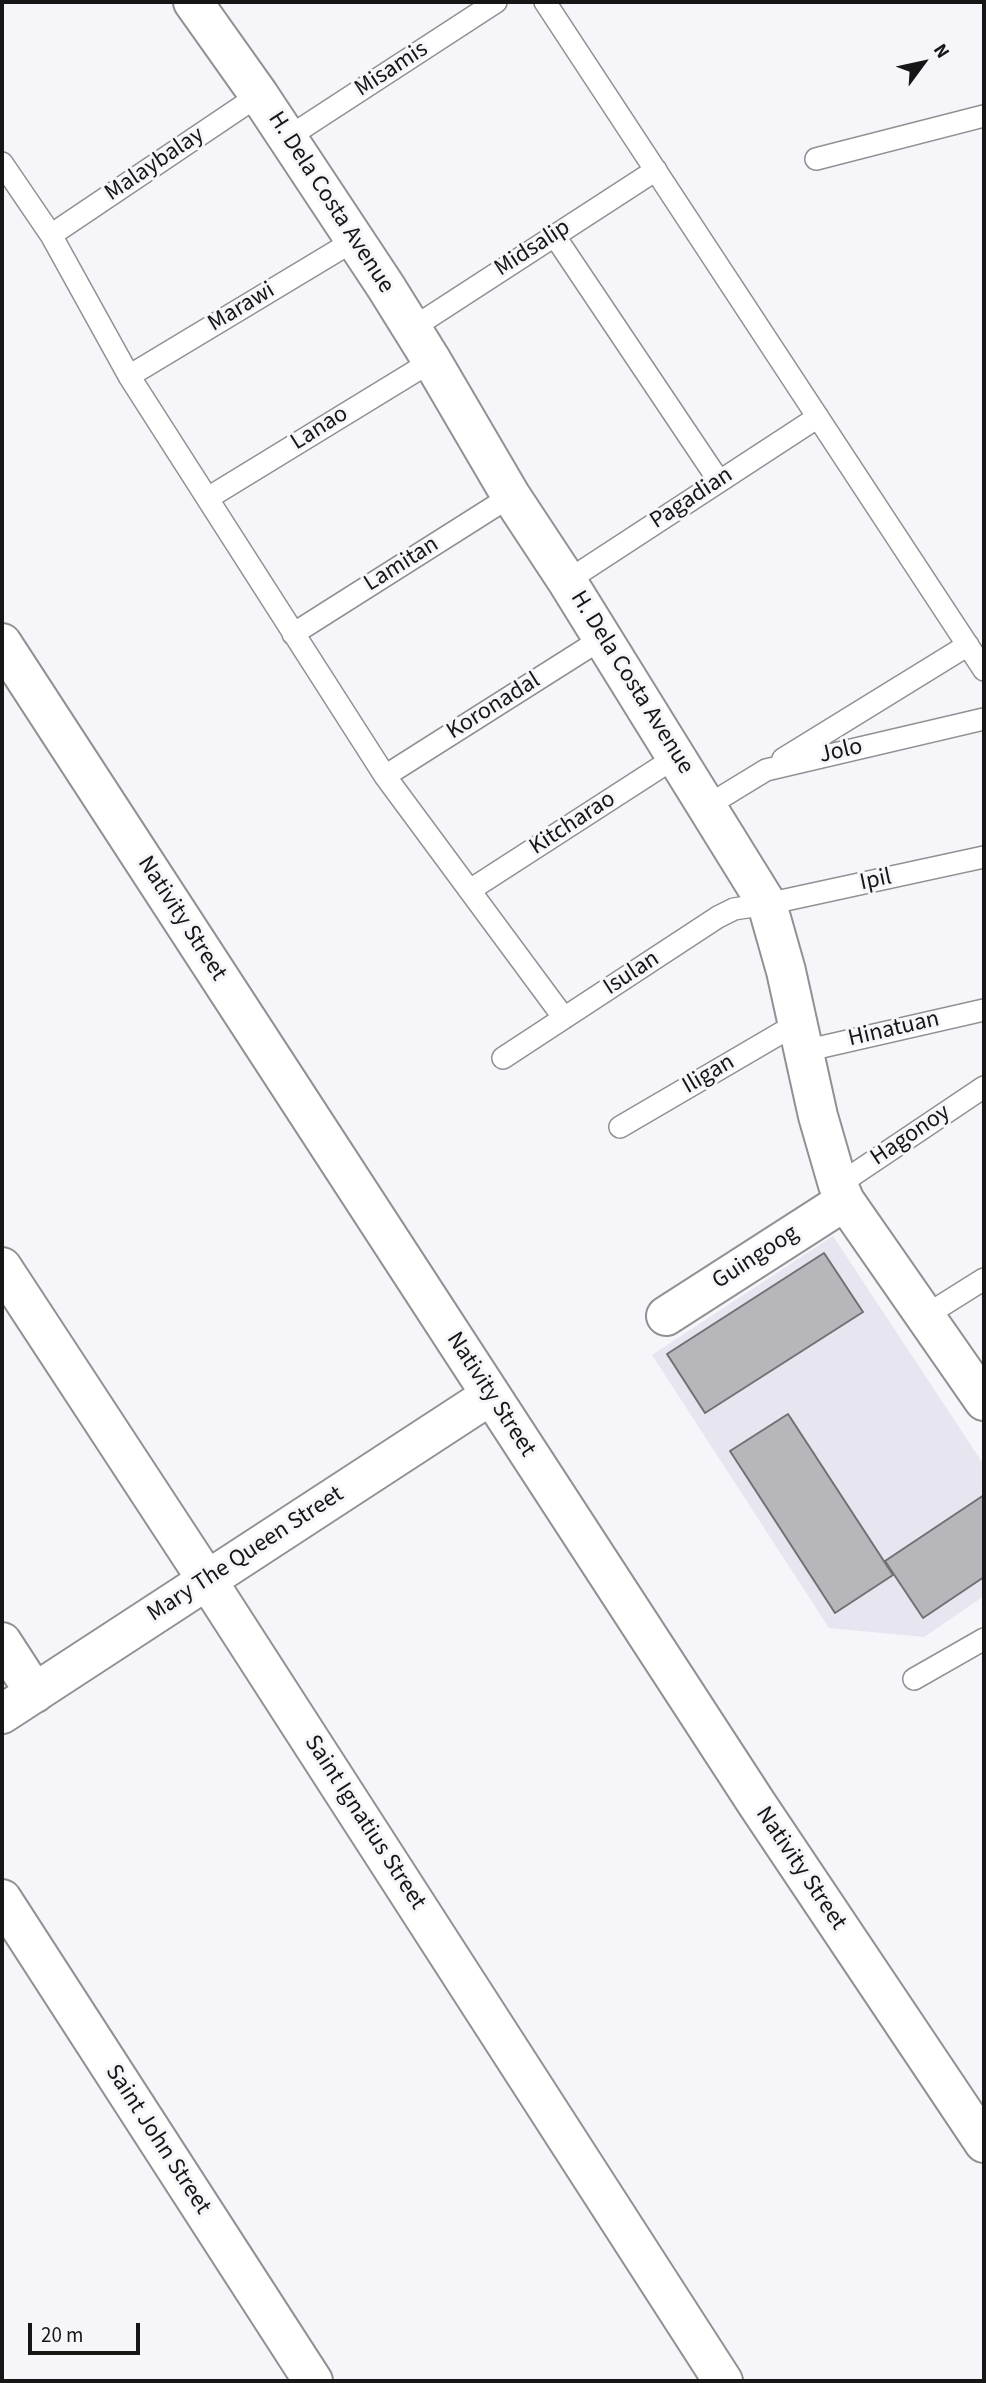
<!DOCTYPE html>
<html>
<head>
<meta charset="utf-8">
<style>
  body { margin:0 }
  #map { position:relative; width:986px; height:2383px; overflow:hidden; background:#f6f5f9; font-family:"Source Sans 3",sans-serif }
  canvas { display:block }
  .frame { position:absolute; inset:0; border:4px solid #161617; pointer-events:none }
  .north { position:absolute; left:888px; top:28px; width:70px; height:70px; -webkit-text-stroke:5px #f6f5f9; paint-order:stroke; rotate:57deg; font-size:19px; font-weight:700; line-height:28px; text-align:center; color:#161617 }
  .north::after { content:''; display:block; margin:auto; width:24px; height:32px; background:#161617; clip-path:polygon(50% 0,100% 100%,50% 72%,0 100%) }
  .scale { position:absolute; left:28px; top:2323px; width:112px; height:32px; box-sizing:border-box; border:4px solid #161617; border-top:0; padding-left:9px; font-size:21px; line-height:24px; white-space:nowrap; color:#161617; -webkit-text-stroke:5px #f6f5f9; paint-order:stroke }
</style>
</head>
<body>
<div id="map">
<canvas width="986" height="2383"></canvas>
<div class="frame"></div>
<div class="north">N</div>
<div class="scale">20 m</div>
</div>
<script>
const ctx = document.querySelector('canvas').getContext('2d');
ctx.lineJoin = 'round';
function fillPath(path, color) { ctx.fillStyle = color; ctx.fill(path, 'evenodd'); }
function trace(path, color, width, dash) { ctx.strokeStyle = color; ctx.lineWidth = width; ctx.lineCap = dash ? 'butt' : 'round'; ctx.setLineDash(dash || []); ctx.stroke(path); }
function label(font, color, halo, rows, align = 'center') {
  ctx.font = font + ' "Source Sans 3",sans-serif'; ctx.lineWidth = 6; ctx.setLineDash([]); ctx.textBaseline = 'middle'; ctx.strokeStyle = halo; ctx.fillStyle = color; for (const [text, x, y, turn = 0] of rows) {
    ctx.save(); ctx.translate(x, y); ctx.rotate((+turn || 0) * Math.PI / 180); ctx.textAlign = isNaN(turn) ? turn : align; if (halo) ctx.strokeText(text, 0, 0); ctx.fillText(text, 0, 0); ctx.restore();
  }
}
fillPath(new Path2D(`
  M833,1236l151,229v131l-60,41 -95,-9 -177,-273z`), '#e7e5ef');
const building = new Path2D(`
  M824,1253l39,59 -158,101 -38,-59z
  M788,1414l105,161 -58,38 -105,-162z
  M984,1495v82l-61,41 -38,-57z`);
fillPath(building, '#b7b6ba');
trace(building, '#717174', 2);
const lane = new Path2D(`
  M545,2l439,668
  M287,138l209,-136
  M816,159l168,-43
  M2,163l49,72 78,141 256,400 179,242
  M51,235l208,-140
  M554,235l165,246
  M411,329l245,-159
  M129,376l226,-136
  M208,498l224,-137
  M567,581l251,-164
  M293,634l218,-138
  M783,759l185,-114
  M385,776l218,-138
  M707,806l59,-36 218,-51
  M470,890l206,-133
  M804,1051l180,-41
  M503,1058l215,-141 16,-8 33,-5 217,-47
  M620,1127l178,-104
  M838,1185l146,-98
  M925,1316l59,-37
  M914,1679l70,-40`);
const street = new Path2D(`
  M193,2l66,93 127,192 46,74 79,135 56,85 200,323 19,67 32,145 20,69 7,16 139,200
  M2,643l755,1161 227,339
  M2,1267l205,313 516,801
  M666,1316l179,-115
  M2,1642l33,51
  M2,1714l489,-319
  M2,1899l311,482`);
trace(lane, '#919194', 24);
trace(street, '#919194', 42);
trace(lane, '#fff', 21);
trace(street, '#fff', 38);
label('24px', '#161617', '#f6f5f9', [
  ["Misamis",392,70,-33],
  ["Malaybalay",155,165,-34],
  ["H. Dela Costa Avenue",330,203,57],
  ["Midsalip",533,249,-33],
  ["Marawi",242,308,-31],
  ["Lanao",320,429,-32],
  ["Pagadian",692,499,-33],
  ["Lamitan",402,565,-32],
  ["H. Dela Costa Avenue",631,683,58],
  ["Koronadal",494,707,-32],
  ["Jolo",841,752,-13],
  ["Kitcharao",573,824,-33],
  ["Ipil",876,881,-12],
  ["Nativity Street",181,919,57],
  ["Isulan",632,974,-33],
  ["Hinatuan",894,1030,-13],
  ["Iligan",709,1075,-30],
  ["Hagonoy",911,1136,-34],
  ["Guingoog",756,1258,-33],
  ["Nativity Street",490,1395,57],
  ["Mary The Queen Street",246,1555,-33],
  ["Saint Ignatius Street",364,1823,57],
  ["Nativity Street",800,1869,56],
  ["Saint John Street",157,2140,57]
]);
</script>
</body>
</html>
